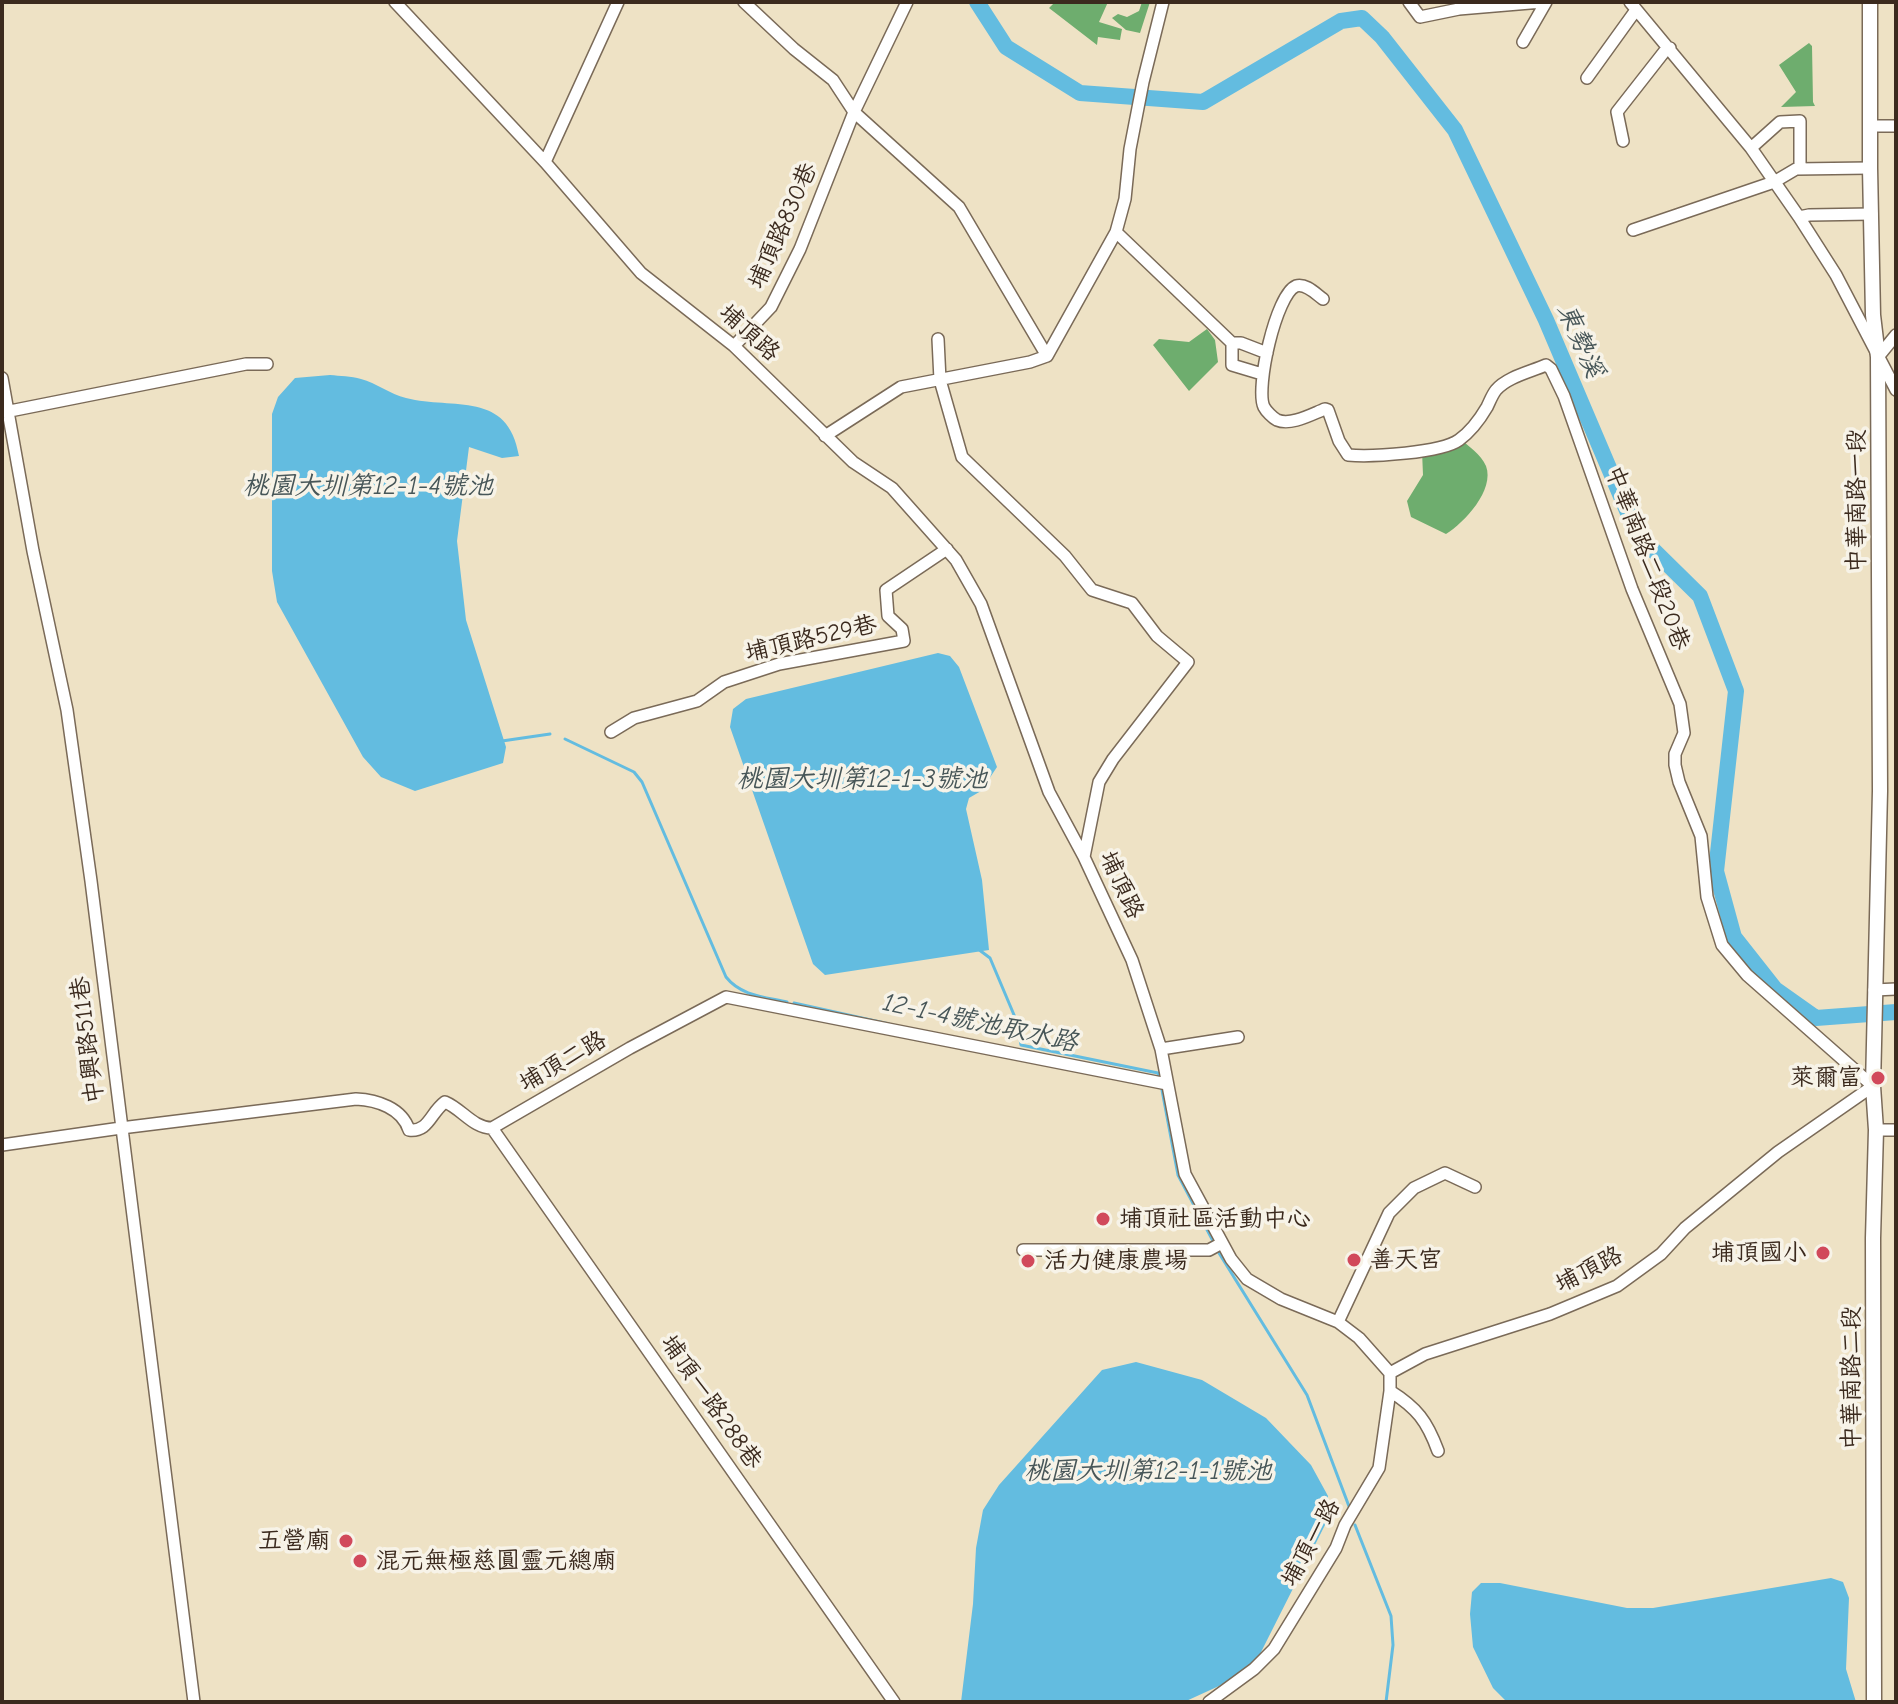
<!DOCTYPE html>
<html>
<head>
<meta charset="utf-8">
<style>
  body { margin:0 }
  #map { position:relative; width:1898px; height:1704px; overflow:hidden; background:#eee2c5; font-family:"Comic Neue",sans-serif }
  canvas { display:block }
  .frame { position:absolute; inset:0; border:4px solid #3b2a1e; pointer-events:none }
</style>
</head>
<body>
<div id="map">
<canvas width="1898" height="1704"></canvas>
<div class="frame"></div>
</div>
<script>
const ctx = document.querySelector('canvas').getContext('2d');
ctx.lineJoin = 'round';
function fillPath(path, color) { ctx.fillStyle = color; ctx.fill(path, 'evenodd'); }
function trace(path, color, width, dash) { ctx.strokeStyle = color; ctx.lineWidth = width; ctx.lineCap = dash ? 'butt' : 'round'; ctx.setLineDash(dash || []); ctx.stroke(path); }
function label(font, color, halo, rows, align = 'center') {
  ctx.font = font + ' "Comic Neue","LXGW WenKai TC",sans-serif'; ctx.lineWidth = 7; ctx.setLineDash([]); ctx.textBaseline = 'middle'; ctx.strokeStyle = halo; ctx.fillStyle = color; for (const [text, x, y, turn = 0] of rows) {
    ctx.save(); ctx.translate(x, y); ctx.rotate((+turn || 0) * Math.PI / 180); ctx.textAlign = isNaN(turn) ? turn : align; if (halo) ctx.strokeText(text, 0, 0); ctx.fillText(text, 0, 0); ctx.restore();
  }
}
fillPath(new Path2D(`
  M1055,2h53l-9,20 23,7 -2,11 -22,-3 -1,8 -48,-37z
  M1142,2h8l-10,31 -14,-3 -14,-12 6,-4 9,3 12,-6z
  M1809,43l3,3 1,56 2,4 -34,1 15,-15 -17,-27z
  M1207,329l8,11 3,22 -29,29 -36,-46 6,-6 30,3z
  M1459,438c9,8 22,16 27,28 9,24 -22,57 -40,68l-35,-17 -4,-16 16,-26 -1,-24z`), '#6ead6e');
fillPath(new Path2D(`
  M330,375c10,1 21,1 31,4 15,4 29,15 45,19 48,12 102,-8 113,58l-17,2 -33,-11 -12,94 9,79 40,127 -3,16 -88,28 -34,-14 -18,-20 -86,-155 -5,-31v-157l6,-17 17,-19z
  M938,653l12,3 9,11 38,100 -16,24 -12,7 -3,11 16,71 7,70 -164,25 -12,-11 -83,-237 3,-18 13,-10z
  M1136,1362l66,18 64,38 45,47 17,31 -1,25 -71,141 -37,24 -35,16h-223l12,-98 3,-56 7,-38 16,-25 103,-115z
  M1831,1578l12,4 6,16 -3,71 10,33h-349l-14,-14 -20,-41 -3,-33 2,-22 9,-9h19l127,25h26z`), '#63bce0');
trace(new Path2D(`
  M565,739l69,33 8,10 84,195c15,19 39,20 61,25
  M502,741l48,-7
  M978,949l12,9 27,64 4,23 137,28 1,6
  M794,1003l95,21
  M1162,1090l16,85 35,66
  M1219,1253l88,142 43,114
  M1355,1525l36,91 2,29 -7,57`), '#63bce0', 3);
trace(new Path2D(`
  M977,2l29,45 74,46 123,9 138,-81 21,-3 20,19 73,93 91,190 91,214 63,62 36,95 -20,180 18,66 41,52 41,29 80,-6`), '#63bce0', 16);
const minor = new Path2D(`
  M395,2l150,160 96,111 93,73 119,116 39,26 64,72 25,44 68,188 35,65 48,103 29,89 24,125 13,24 33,61 16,20 34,20 57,23 21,16 31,35
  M744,2l50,47 39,31 21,32 105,95 88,149
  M1409,2l11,15 39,-8 83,-7
  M1630,2l121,146 48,69 37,58 60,115
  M1523,42l23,-40
  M1587,78l49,-68
  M1870,126h26
  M1623,141l-6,-29 47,-60 6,-4
  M1751,148l29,-26 20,-1v47
  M545,162l73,-160
  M1799,217l10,-2 63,-1
  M1633,230l141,-48 22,-13 74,-1
  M1116,232l116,111h9l26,10
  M1323,299c-7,-5 -17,-16 -27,-13 -20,8 -41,103 -32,121 2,4 9,11 13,13 14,6 35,-6 48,-11l3,1 11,31 9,14c23,2 93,-2 111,-15 11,-8 21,-21 28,-33 3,-6 5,-12 9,-17 11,-13 34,-18 50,-25l5,4 13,27 68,193 48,115 4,29 -9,21v11l4,17 22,54 6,61 15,48 25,30 126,111 -95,66 -93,76 -24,26 -44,32 -67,28 -125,40 -35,19
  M938,339l2,41 22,77 103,99 27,34 40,13 25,33 31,26 -75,97 -14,23 -15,75
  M1232,343v22l30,9
  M734,346l37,-39 29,-58 54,-137 53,-110
  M1878,357l18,-22
  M2,378l31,173 34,159 24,171 103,821
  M5,412l241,-48h21
  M825,436l76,-49 129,-25 17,-6 69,-124 9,-33 5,-50 13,-67 20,-80
  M611,732l23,-14 63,-17 27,-19 55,-18 125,-23 -2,-12 -14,-13 -2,-26 61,-41
  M1874,990l22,-1
  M1161,1049l77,-12
  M492,1128l402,574
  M1876,1130h20
  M2,1145l119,-17 235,-29c21,1 46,9 53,31 20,2 21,-17 36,-28 17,7 28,26 47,26l138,-80 96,-51 441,87
  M1023,1250h186l13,-7
  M1338,1322l51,-109 25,-25 31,-15 30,14
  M1390,1391c27,17 37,30 48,60
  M1209,1702l45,-33 20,-20 62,-101 9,-23 34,-57 11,-77v-18`);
const major = new Path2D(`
  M1870,2v166l3,147 5,42 2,434 -7,295 3,44 -3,108 1,464`);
trace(minor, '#7a6a58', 14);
trace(major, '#7a6a58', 17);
trace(minor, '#fff', 11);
trace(major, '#fff', 14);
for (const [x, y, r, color] of [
  [1878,1078,8,"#d1495b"],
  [1103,1219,8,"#d1495b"],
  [1823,1253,8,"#d1495b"],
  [1354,1260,8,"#d1495b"],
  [1028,1261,8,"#d1495b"],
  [346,1541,8,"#d1495b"],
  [360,1561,8,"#d1495b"]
]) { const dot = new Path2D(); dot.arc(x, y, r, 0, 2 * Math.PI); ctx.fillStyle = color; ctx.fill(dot); trace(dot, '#f7f3e8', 3); }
label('24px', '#3b2a1e', '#f7f3e8', [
  ["埔頂路830巷",783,226,-66],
  ["埔頂路",749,333,42],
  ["中華南路一段",1857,501,-90],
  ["中華南路二段20巷",1647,558,69],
  ["埔頂路529巷",811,639,-13],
  ["埔頂路",1121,885,65],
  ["中興路511巷",88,1040,-97],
  ["埔頂二路",563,1062,-30],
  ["埔頂路",1589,1270,-27],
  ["中華南路二段",1852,1378,-90],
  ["埔頂一路288巷",711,1402,55],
  ["埔頂一路",1311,1543,-61]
]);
label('24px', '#3b2a1e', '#f7f3e8', [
  ["萊爾富",1862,1078,"right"],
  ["埔頂社區活動中心",1119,1219],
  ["埔頂國小",1807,1253,"right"],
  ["善天宮",1370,1260],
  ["活力健康農場",1044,1261],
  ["五營廟",330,1541,"right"],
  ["混元無極慈圓靈元總廟",376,1561]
], 'left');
label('italic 26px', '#475658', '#f7f3e8', [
  ["東勢溪",1580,341,66],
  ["桃園大圳第12-1-4號池",368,487],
  ["桃園大圳第12-1-3號池",862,780],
  ["12-1-4號池取水路",980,1023,12],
  ["桃園大圳第12-1-1號池",1148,1472]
]);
</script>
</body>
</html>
